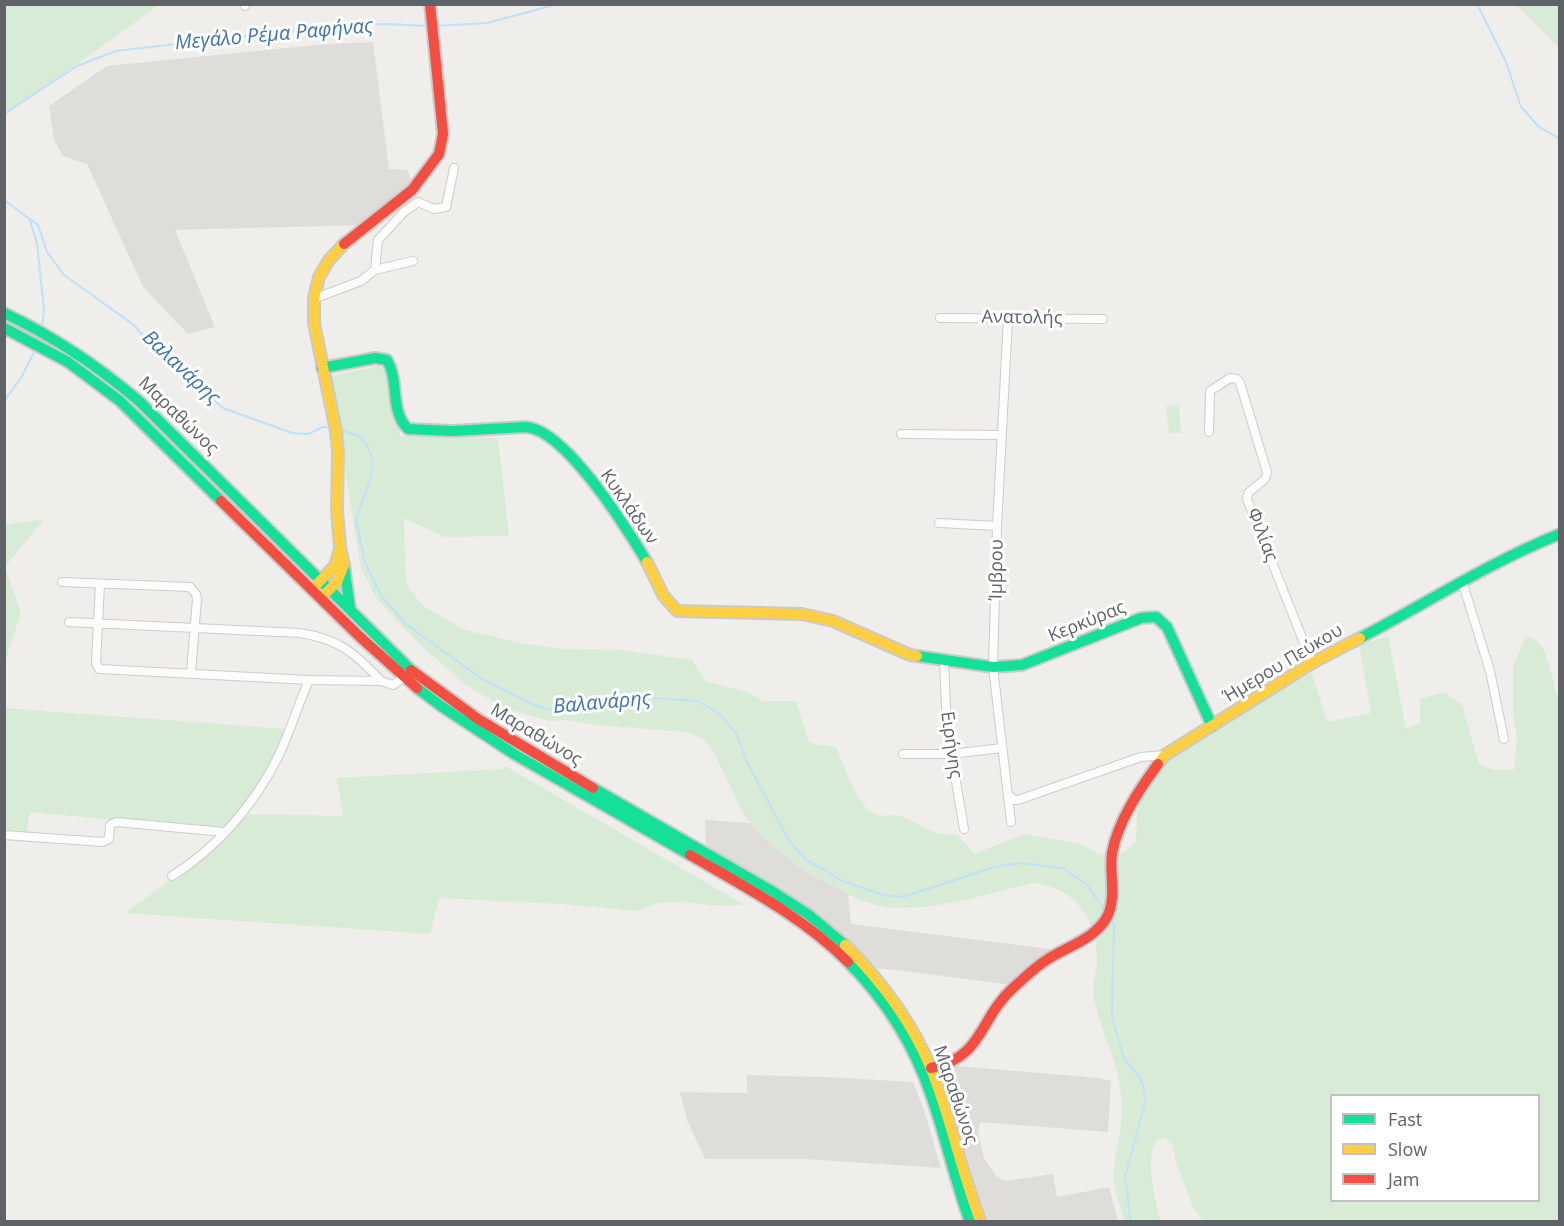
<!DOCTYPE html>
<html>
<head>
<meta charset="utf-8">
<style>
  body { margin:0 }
  #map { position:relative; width:1564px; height:1226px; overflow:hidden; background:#efeeea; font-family:"Open Sans",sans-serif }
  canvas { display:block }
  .frame { position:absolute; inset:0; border:6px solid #5f6368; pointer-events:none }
  .legend { position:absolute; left:1330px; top:1094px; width:210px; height:108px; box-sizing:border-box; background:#fff; border:2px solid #bfc1c3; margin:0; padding:8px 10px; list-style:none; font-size:18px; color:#5f6368 }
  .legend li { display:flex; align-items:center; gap:12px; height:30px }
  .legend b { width:30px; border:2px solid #bfc1c3 }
</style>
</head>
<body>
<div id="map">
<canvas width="1564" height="1226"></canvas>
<div class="frame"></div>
<ul class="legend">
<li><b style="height:8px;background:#16e098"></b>Fast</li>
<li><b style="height:8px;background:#ffcf43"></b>Slow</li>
<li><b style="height:8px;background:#f24e42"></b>Jam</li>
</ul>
</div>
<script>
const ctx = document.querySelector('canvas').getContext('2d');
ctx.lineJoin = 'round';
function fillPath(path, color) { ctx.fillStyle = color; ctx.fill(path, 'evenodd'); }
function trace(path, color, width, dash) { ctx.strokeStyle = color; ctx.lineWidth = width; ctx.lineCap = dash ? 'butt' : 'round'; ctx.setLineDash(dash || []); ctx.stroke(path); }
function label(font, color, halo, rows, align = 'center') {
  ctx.font = font + ' "Open Sans",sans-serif'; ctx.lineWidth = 6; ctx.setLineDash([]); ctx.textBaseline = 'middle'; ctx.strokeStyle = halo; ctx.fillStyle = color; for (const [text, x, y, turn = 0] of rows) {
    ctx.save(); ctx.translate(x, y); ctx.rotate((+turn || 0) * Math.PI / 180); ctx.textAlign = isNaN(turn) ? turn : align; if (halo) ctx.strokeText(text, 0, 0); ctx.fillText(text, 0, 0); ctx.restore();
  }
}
fillPath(new Path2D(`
  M373,42l16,127 19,1 3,15 -50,40 -186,5 40,97 -27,7 -45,-47 -56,-123 -24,-8 -9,-16 -5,-34 58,-40 220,-22z
  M705,820l46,3 10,13 41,33 46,25 3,30 207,26 -46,35 -115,-15 -25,-2 -166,-118z
  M957,1066l142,12 12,3 -3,51 -128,-10 -2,9 6,27 12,18 9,5 48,-7 4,23 52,-10 9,34h-129l-10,-25 -23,-75 3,-2 -12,-31 -1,-14z
  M747,1075l79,2 87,5 11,28 17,58 -137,-9h-99l-18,-39 -7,-28 67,1z`), '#dfddda');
fillPath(new Path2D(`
  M5,4h154v1l-154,111z
  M1516,5h43v43z
  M379,366l8,4 3,9 10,57 98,2 11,98 -64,1 -41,-19 2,66 16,21 43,25 55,13 43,6 58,1 71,10 13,21 42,11 16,9h33l13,42 27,4c7,15 22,62 39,67 12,4 18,-2 31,4 20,10 30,18 52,17l16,19 50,-20 57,10 17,10 24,-1 14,-11 1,-30 10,-26 18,-25 105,-70 42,-18 15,49 44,-9 -12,-69 29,-7 18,92 14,-6v-24l25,-7 17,13 17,59 15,6h20l3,-34 -4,-22v-48l13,-30c4,2 11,4 14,8 9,9 12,42 20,57l-1,520h-356l-10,-14 -16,-42 -5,-21 -7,-6 -9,3c-12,23 0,56 4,80h-36c-3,-16 -11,-30 -10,-48 0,-20 7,-39 8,-59 1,-9 -1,-18 -2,-27 -5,-32 -21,-61 -27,-92 -1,-10 3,-22 4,-32 1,-41 -20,-76 -64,-80l-67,17 -40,7 -39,1 -28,-8 -57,-31 -41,-33 -18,-23 -30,-62 -9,-12 -16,-7 -92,-7 -28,-5 -19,1 -45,-13 -38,-23 -52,-46 -37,-40 -16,-31 -31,-192zM1332,1096h206v104h-206z
  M1179,405l2,28h-12l-3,-27z
  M44,519l-39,48 16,46 -15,45 -1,18v-151z
  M4,708l283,21 -9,25 -32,51 -23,25 -193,-18 -4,22 -21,-2z
  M505,766l238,138c-33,8 -73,-13 -104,7l-79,-7 -121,-6 -9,36 -305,-21 80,-58 44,-41 94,2 -6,-38 166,-9z`), '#d8ebd6');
trace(new Path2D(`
  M1477,4l29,58 15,45 18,20 21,12
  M434,26l53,-3 71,-19
  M4,114l73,-48 39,-15 217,-25 52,-2 44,2
  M4,200l34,25 9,27 17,23 70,50 17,20 72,63 69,25 16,1 15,-7 9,1
  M30,221l7,22 7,67 -2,17
  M4,401l17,-23 14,-28
  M341,430l20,7 7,10 5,14 -3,19 -14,39 9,44 17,34 25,28 75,54 43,22 20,8 22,2 22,-9 50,-5 59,4 23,14 16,20 9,25 42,79 18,21 17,9 17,11 43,15 20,2 91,-30 27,-4 42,5 24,17 18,25
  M1110,917l4,6 -2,94 12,42 17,20 5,20 -21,78 6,45`), '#bfe0f9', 2);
const street = new Path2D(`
  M245,6l1,-2
  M375,270l38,-9
  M313,299l48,-18 14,-11 3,-30 26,-28 14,-10 16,7 12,-2 8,-39
  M940,318l163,1
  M1008,318l-11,208 -4,141 18,155
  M1209,432l1,-41 20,-13 7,1 3,4 27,89 -2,7 -17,14 -1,6 65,164
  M901,434l101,1
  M939,523l58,3
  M1462,581l28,90 14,68
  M62,582l128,5 6,7 1,5 -6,74
  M100,584l-4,79 3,6 210,11 72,1 12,4 11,-8
  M69,622l231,11c39,6 55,20 81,48
  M944,661l3,68 17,100
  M903,754h48l51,-6
  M1009,795l5,5h4l123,-43 24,-2
  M4,835l99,7 6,-3 1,-14 6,-3 108,10
  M172,876c45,-28 83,-72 106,-119 12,-25 20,-52 31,-77`);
const fast = new Path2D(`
  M4,313c51,24 94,53 136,89l271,268
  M4,328l64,34 52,39 101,100
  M322,368l53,-10 12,2c13,22 2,50 21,69l44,2 74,-4c40,3 101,102 121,135
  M344,565l6,43
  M1360,638c67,-35 130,-76 200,-104
  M917,656l76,11 29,-2 119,-47 15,-1 11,10 45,99
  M417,688l24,18 73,48 176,101
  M593,788l177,102 39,25 36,30
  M848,962c38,38 67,85 84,136 14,41 23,83 38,124`);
const slow = new Path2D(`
  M647,562l16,33 14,16 125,3 31,7 77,34 7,1
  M316,585l19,-19 5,-17
  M325,594l12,-12 7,-17 -4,-18 -3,-36 1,-59 -2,-21 -22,-108v-25l5,-21 10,-17 15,-16
  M1158,764l7,-9 147,-92 48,-25
  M845,945c36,36 67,77 86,124 20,50 30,103 50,153`);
const jam = new Path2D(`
  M344,244l68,-54 27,-36 4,-20 -13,-130
  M221,501l138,135 58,52
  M411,670l67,49 115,69
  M690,855c55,32 112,61 158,107
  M931,1068c53,-11 47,-48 82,-80 11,-10 22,-21 35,-29 20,-13 47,-20 59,-42 10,-20 2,-43 5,-64 6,-32 27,-63 46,-89`);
trace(street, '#cbcccc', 10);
trace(fast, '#cacacb', 14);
trace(slow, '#cacacb', 14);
trace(jam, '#cacacb', 14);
trace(street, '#fdfcfc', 8);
trace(fast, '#16e098', 10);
trace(slow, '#ffcf43', 10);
trace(jam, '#f24e42', 10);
label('18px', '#5f6368', '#fff', [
  ["Ανατολής",1022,318,1],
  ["Μαραθώνος",178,416,44],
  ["Κυκλάδων",629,507,55],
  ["Φιλίας",1262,535,69],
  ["Ίμβρου",997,570,-89],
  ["Κερκύρας",1087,622,-22],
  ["Ήμερου Πεύκου",1283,664,-31],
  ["Μαραθώνος",536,735,31],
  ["Ειρήνης",951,745,82],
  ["Μαραθώνος",955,1095,71]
]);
label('italic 20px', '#4174aa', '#fff', [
  ["Μεγάλο Ρέμα Ραφήνας",274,35,-5],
  ["Βαλανάρης",181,368,43],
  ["Βαλανάρης",602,703,-5]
]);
</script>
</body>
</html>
